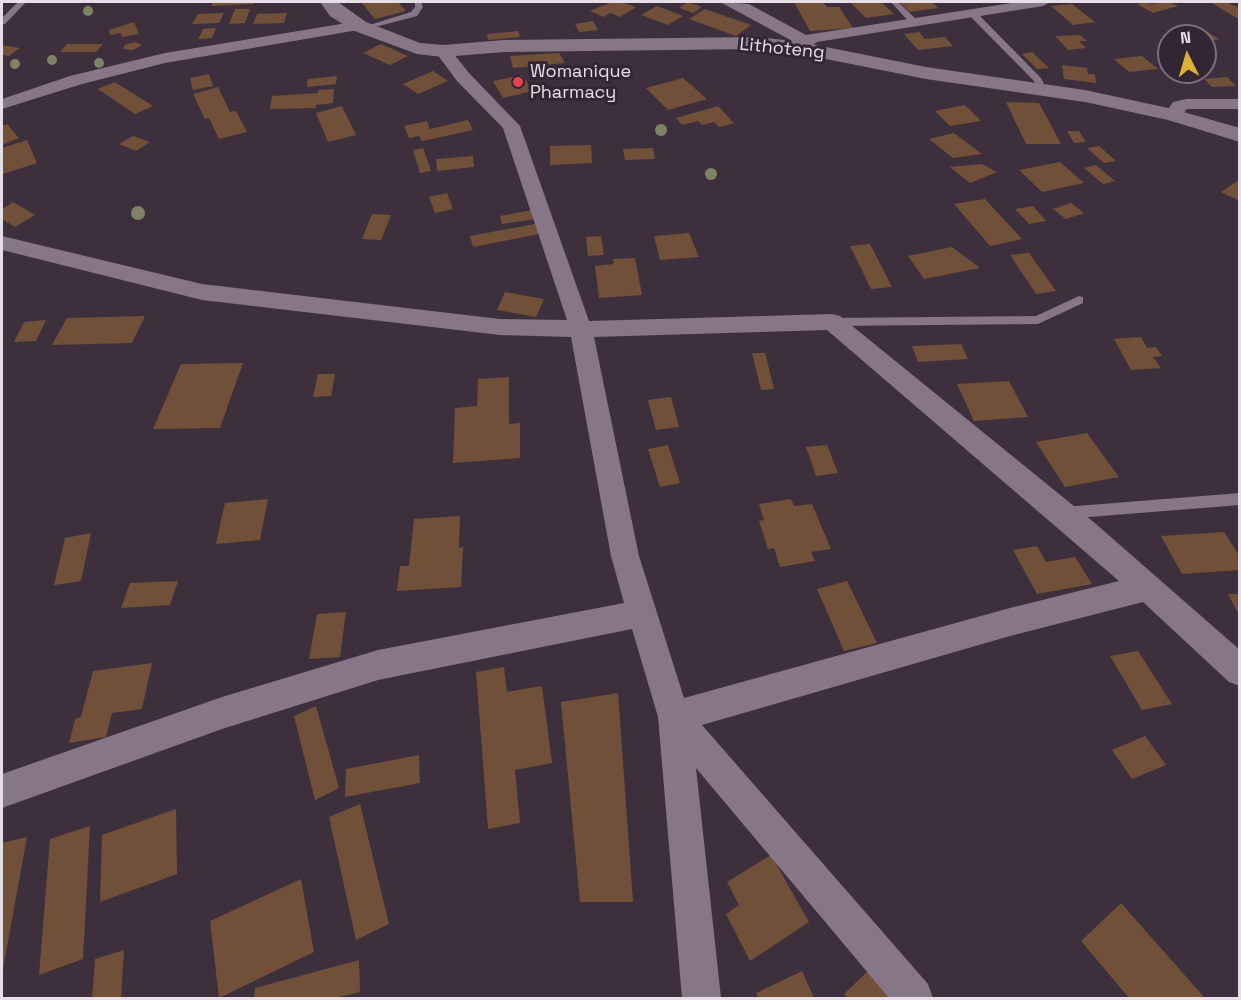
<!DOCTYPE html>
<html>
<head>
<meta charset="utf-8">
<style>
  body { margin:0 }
  #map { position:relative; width:1241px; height:1000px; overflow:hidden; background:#3e2f3d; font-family:"Space Grotesk",sans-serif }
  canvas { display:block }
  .frame { position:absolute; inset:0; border:3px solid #e8dee7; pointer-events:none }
  .north { position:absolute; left:1157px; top:24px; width:60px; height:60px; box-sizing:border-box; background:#332533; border:2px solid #7b6f7b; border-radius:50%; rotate:355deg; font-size:16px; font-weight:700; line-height:24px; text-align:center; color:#e8dee7 }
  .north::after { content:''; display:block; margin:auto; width:21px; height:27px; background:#ddb133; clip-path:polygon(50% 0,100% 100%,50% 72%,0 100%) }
</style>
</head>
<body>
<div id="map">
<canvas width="1241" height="1000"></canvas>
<div class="frame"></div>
<div class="north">N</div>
</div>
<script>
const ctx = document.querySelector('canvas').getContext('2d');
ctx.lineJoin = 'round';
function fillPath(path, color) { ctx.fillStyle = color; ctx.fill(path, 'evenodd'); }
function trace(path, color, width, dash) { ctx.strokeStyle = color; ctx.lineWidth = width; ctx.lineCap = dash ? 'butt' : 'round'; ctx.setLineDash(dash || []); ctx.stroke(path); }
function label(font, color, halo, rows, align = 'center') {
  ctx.font = font + ' "Space Grotesk",sans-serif'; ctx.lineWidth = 6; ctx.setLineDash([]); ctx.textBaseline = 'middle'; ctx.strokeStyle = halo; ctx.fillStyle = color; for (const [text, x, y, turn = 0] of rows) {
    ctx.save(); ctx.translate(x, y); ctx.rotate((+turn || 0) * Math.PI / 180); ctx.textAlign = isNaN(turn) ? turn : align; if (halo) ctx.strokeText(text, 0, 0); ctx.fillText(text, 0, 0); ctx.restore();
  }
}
fillPath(new Path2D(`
  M213,2h41v2l-43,2z
  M361,2h37l8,9 -31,8z
  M612,2h9l15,5 -16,10 -10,-4 -7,4 -13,-6z
  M688,2l14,5 -9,6 -14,-5z
  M794,2h29l4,5h12l14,21 -43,3z
  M850,2h31l13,12 -28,4z
  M900,2h32l6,6 -29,4z
  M1146,2l6,2 17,-2 9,4 -25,7 -16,-9z
  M1210,2h15l15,6v12z
  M1072,4l23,18 -22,3 -22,-19z
  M657,6l26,10 -15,9 -27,-10z
  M235,9h15l-5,14 -16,1z
  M705,9l46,16 -15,11 -47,-17z
  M224,13l-5,10 -27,1 6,-10z
  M287,13l-3,10 -31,1 4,-10z
  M593,21l5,9 -19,2 -4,-8z
  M134,22l5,12 -17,3 -1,-4 -11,2 -1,-5z
  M216,28l-4,10 -14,1 5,-10z
  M1201,28l18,11 -11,3 -3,-6 -15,-6z
  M518,31l2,6 -32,3 -1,-6z
  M919,32l6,7 20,-2 8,9 -35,4 -14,-16z
  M1080,35l7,6h-8l7,7 -18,2 -13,-14z
  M135,42l7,3 -9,5 -10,-1 2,-4z
  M67,44h36l-7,8h-36z
  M381,44l27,12 -18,9 -27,-12z
  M2,45l18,3 -11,8 -7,-1z
  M1032,52l17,16 -12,1 -15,-15z
  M559,53l6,10 -52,5 -3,-12z
  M1142,56l16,13 -29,3 -15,-13z
  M1062,65l25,3 1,6h7l1,9 -32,-4z
  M433,71l15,10 -30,13 -15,-10z
  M209,74l4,12 -20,4 -3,-12z
  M522,75l11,16 -30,7 -10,-17z
  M337,76l-1,8 -29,3 1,-8z
  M1227,77l9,9 -24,1 -8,-8z
  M683,78l24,21 -39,11 -22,-22z
  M115,82l38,24 -18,8 -37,-25z
  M218,87l12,25 6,-1 11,21 -28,7 -10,-21 -4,1 -12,-25z
  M334,89l-1,14 -17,2v3l-46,1 2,-13 46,-3v-3z
  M1006,102l33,1 22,41h-35z
  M965,105l16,16 -31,5 -15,-15z
  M342,106l14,29 -28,7 -12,-29z
  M718,106l16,17 -15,4 -5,-5 -12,3 -4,-4 -16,4 -6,-7z
  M468,120l5,10 -51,11 -3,-5 -10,2 -5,-12 23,-5 3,8z
  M7,124l12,14 -17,7v-19z
  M1067,131h12l7,11 -12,1z
  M954,133l28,21 -29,4 -24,-19z
  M133,136l17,6 -14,9 -17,-7z
  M27,140l10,23 -34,11 -1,-26z
  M591,145l1,18 -42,2v-19z
  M1099,146l17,15 -12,2 -17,-15z
  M423,148l8,23 -11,2 -7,-23z
  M653,148l2,11 -30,1 -2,-11z
  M473,156l1,11 -37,4 -1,-12z
  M1060,162l24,21 -42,9 -23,-22z
  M982,164l15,8 -27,11 -20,-16z
  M1096,165l19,16 -12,3 -19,-16z
  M1240,179v22l-19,-9z
  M447,193l6,16 -18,4 -6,-16z
  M985,199l37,40 -32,7 -36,-42z
  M13,202l22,13 -20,12 -13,-8v-10z
  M1071,203l13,10 -18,6 -13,-10z
  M1033,206l13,15 -17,3 -14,-15z
  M532,210l3,9 -33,5 -2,-8z
  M372,214l19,1 -10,25 -19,-1z
  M535,224l4,10 -66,13 -3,-11z
  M689,233l10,24 -39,3 -6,-24z
  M601,236l3,19 -16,1 -2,-19z
  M870,244l22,43 -21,2 -21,-43z
  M952,247l28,21 -56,11 -16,-23z
  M1029,253l27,38 -20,3 -26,-39z
  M635,258l7,37 -43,3 -4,-32 19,-2 -1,-5z
  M505,292l39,7 -8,18 -39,-7z
  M145,316l-13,27 -80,2 15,-27z
  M46,320l-10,21 -22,1 10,-20z
  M1141,337l6,11 9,-1 6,9 -9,1 8,11 -30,2 -17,-31z
  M961,344l7,15 -50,3 -6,-16z
  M752,353h13l9,36 -13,1z
  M243,363l-23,65 -67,1 28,-65z
  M318,374h17l-4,22 -18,1z
  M509,377v47l11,-1v35l-67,5 2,-55 22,-2 1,-27z
  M1009,381l19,36 -54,4 -17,-37z
  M671,397l8,30 -23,3 -8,-30z
  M1087,433l32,44 -54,10 -29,-45z
  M668,445l12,38 -20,4 -12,-38z
  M827,445l11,28 -22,3 -10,-29z
  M268,499l-8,41 -44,4 9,-41z
  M791,499l3,7 18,-2 19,45 -20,3 4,9 -35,6 -6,-19 -6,1 -9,-28 5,-1 -5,-16z
  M460,516l-1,32 4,-1 -2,40 -64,4 3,-25h9l5,-47z
  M1224,532l16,25v13l-58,4 -21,-38z
  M91,533l-10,48 -27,4 11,-47z
  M1037,546l9,16 29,-5 17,27 -55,10 -24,-44z
  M178,581l-8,24 -49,3 9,-25z
  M847,581l30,62 -33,8 -27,-62z
  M1228,594h12v23z
  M346,612l-6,45 -31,2 8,-45z
  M1138,651l34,53 -30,6 -32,-54z
  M152,663l-10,46 -30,4 -6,24 -37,6 6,-24 6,-2 12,-46z
  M504,667l3,25 35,-6 10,77 -37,7 5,53 -32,6 -12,-157z
  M618,693l15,209h-53l-19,-200z
  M316,706l23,82 -24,12 -21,-84z
  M1145,736l21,29 -34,14 -20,-29z
  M419,755l1,28 -75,14 1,-28z
  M360,804l29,120 -33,16 -27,-123z
  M176,809l1,65 -77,28 2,-67z
  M90,826l-7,133 -44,16 11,-136z
  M27,837l-24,132 -1,-1v-125z
  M771,855l38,67 -59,39 -24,-47 13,-9 -12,-23z
  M301,879l13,73 -95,46 -9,-77z
  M1121,903l84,95h-76l-48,-57z
  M124,950l-3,48h-29l3,-39z
  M359,960l1,32 -25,6h-81l1,-10z
  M871,968l22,30h-45l-4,-4z
  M802,971l12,27h-56l-2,-5z`), '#715039');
fillPath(new Path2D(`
  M18,2h8l-21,22h-3v-6z
  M415,2h6l2,5 -6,9 -53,14 -4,-2 51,-16 4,-5z
  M891,2h7l18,17v4h-6z
  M968,10h6l67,68 6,12 -1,2h-6l-6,-11 -66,-67z
  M1079,296l4,1v6l-45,21 -206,2 -6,-4 6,-4 204,-2z
  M1240,493v12l-176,14 -5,-2 -2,-4 2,-4 5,-2z`), '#877687');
fillPath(new Path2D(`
  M720,2l29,2 57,31 212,-33h32l-7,4 -226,36 -16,11 -8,-5 3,-5z
  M359,21l8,5 -3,3 -199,34 -83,21 -80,25v-10l68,-23 95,-23z
  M443,46l6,2 20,25 51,53 69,195 243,-7 8,2 256,208 144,126v36l-11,-4 -86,-80 -133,34 -308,89 226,259 5,14h-44l-193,-230 25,230h-39l-24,-281 -26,-88 -254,51 -156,49 -220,79v-34l220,-77 156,-47 246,-47 -13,-47 -40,-219 -71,-2 -298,-35 -200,-50v-14l200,48 298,35 67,1 -64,-192 -46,-47 -20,-27 -2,-3zM827,330l292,251 -109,27 -326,90 -45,-142 -45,-219z
  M1187,99h53v10h-53l-8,10h-12l-3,-4 9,-13z`), '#877687');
fillPath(new Path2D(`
  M320,2h18l28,20 54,21 23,2 61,-5 254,-3 43,5 125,25 159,23 88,19 67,19v14l-72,-22 -83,-18 -159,-23 -125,-25 -43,-5 -254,3 -61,5 -26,-3 -65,-24 -22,-14z`), '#877687');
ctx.fillStyle = '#7e8367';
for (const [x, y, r] of [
  [88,11,5],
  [52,60,5],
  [99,63,5],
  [15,64,5],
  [661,130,6],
  [711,174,6],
  [138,213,7]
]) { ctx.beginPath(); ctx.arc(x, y, r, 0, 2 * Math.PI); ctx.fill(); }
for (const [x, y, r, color] of [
  [518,82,6,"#e0444e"]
]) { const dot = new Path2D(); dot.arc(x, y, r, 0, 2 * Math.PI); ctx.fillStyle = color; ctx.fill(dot); trace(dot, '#332533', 2); }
label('18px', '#e8dee7', '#332533', [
  ["Lithoteng",782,49,6]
]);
label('18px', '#e8dee7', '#332533', [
  ["Womanique",530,72],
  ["Pharmacy",530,93]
], 'left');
</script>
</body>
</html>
